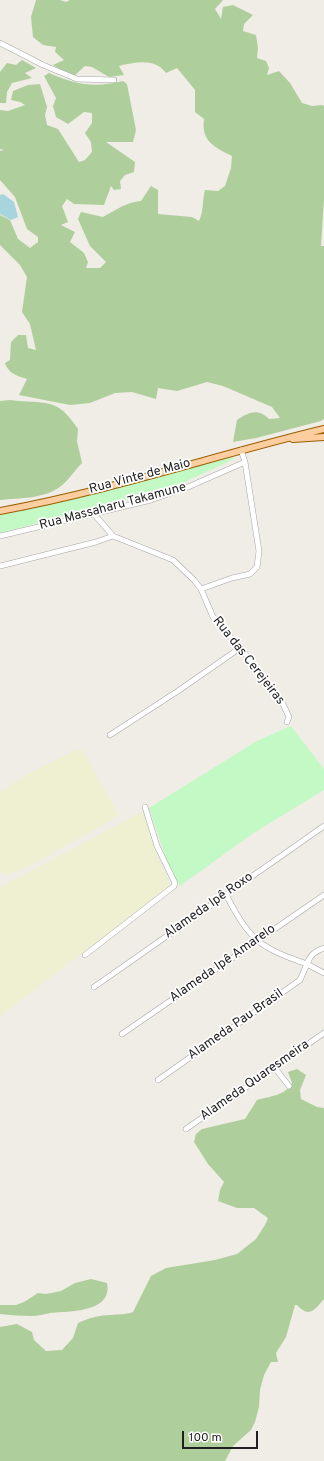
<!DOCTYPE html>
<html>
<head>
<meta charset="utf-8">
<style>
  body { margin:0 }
  #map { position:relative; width:324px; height:1461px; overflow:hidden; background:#f0ece6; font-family:Overpass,sans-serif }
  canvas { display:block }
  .scale { position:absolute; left:182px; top:1431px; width:76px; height:18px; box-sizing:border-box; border:2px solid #1f1f1f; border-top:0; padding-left:5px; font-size:12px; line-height:14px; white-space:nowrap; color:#1f1f1f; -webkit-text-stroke:3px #fff; paint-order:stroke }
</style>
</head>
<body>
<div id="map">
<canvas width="324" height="1461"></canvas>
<div class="scale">100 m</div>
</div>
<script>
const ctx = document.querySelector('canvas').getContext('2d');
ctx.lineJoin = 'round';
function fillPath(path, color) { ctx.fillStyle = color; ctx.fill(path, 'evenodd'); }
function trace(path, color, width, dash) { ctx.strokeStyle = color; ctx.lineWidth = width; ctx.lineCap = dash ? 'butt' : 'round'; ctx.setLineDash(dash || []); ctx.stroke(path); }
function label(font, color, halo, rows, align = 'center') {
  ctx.font = font + ' Overpass,sans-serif'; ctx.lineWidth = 3.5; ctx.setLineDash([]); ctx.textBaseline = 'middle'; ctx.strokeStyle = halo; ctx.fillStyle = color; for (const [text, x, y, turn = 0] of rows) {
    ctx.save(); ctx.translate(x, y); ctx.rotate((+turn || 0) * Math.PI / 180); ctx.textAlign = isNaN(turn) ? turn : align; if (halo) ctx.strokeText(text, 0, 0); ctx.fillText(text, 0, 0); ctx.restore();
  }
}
fillPath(new Path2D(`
  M77,749l6,2 36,65 -89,50 -24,9 -6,-3v-80l23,-15z
  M144,811l8,30 18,45 -170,130v-129z`), '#efefd1');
fillPath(new Path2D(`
  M36,0h24l6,2 4,-2h153l-8,9 6,10 2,-12 10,-2 20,10 -9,9 -1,7 13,4 2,13 -1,10 9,3 3,7 -2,7 12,-4 11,12 12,20 10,3 10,-1 2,1v93l-3,47h3v173l-3,2 -65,17 -23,4 4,-22c12,-8 21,-12 32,-1l11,-1 -8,-11 -49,-21 -16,-4 -30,9 -19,-3 -2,11 -24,-7 -17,1 -25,10 -20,2 -51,-10 8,-16c-10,-3 -19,-6 -22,-16l5,-3 1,-18 7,-7h8l2,13 8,2 -6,-26 -8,-12 5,-35 -7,-12 -20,-20v-30l10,5 8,19 12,9 8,-6v-5l-11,-8 -12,-32 -15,-17v-29l4,-1 -4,-1v-39l8,1 17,-6 -5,-3 -9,-2 2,-9 15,-6 12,-1 7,23 -2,8 2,10 11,4 21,33 6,-2 7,-8 -1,-10 -6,-9 7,-10v-10l-8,-1 -16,12 -12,-7 -3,-11 3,-8 -12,-22 5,-3c27,12 45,15 74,8l4,3 9,46 -3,12h-27l29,20 -1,10 -9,3 -5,6 1,8 -7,1 -3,-4 -7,19 -30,-1 -7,-5 -5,7 6,16 -7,3 14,7 -5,10 14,11 4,9 -2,6h14l6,-6 -16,-16 -12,-27 3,-7 22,5c13,-7 23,-15 38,-16l10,-15 7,4v24l34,3 7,4c5,-10 3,-20 6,-31l13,1 7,-5 6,-18 1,-12c-18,-9 -31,-15 -28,-37l-9,-7v-22l-18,-22 -11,5c-11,-15 -30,-11 -47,-7l5,9 -15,2 -17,-10 -7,-1 -12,11 -20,-12 11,-5 -9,-8 1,-5 -13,-2 -10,-8 -2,-20z
  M22,60l14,8 -11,5 7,5 -20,5 -5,9 -1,11h-6v-31l7,-9 9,2z
  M10,400c35,5 46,-5 68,29l-1,12 5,22c-7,7 -14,18 -21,23 -16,13 -42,12 -61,14v-99z
  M297,1069l9,6 -6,15 1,9 16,8 7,1v191c-9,10 -14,20 -27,6h-2l-9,32 -10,16 2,9h-7l-7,13 -4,15 -1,17 -4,15 -4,8 -18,16 -8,15h-225v-134l17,-3 15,8 2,8 12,11 16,-1 11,-12 5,-15c10,-5 22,-8 33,-8 8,-1 14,0 22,-3l18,-36 15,-8 49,-8 22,-6 19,-15 9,-14 3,-7 -14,-10h-17l-19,-7 2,-11 4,-8 -16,-18 -14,-22 2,-8 6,-5 43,-10 12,-19c13,-4 28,-4 35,-17l-4,-11z
  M91,1279l16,4c6,30 -38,28 -57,30 -6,1 -12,3 -19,3 -10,0 -21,-1 -31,-2v-9h16l8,-3 14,-9 8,1 15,-3 14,-8z`), '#aecf9b');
fillPath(new Path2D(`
  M231,456l3,3 -62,29 -172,45v-18z
  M291,726l33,43v21l-72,44 -72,52 -12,-22 -19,-56 108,-67z`), '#c3f9c4');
fillPath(new Path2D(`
  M3,194l11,8 4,15 -7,3 -11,-6v-19z`), '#a6d5dd');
const minor = new Path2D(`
  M0,43l43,22 34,14 37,1
  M94,514l19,22 60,24 21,20 7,9 12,28 35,40 35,47 6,13 -2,5
  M0,536l151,-36 37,-13 57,-25
  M0,566l96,-24 17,-6
  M201,589l31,-11 18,-4 7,-7 2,-16 -14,-89 -4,-12
  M110,735l68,-44 62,-43
  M226,894c9,19 22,43 41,53 12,8 27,12 40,17 3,-9 8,-13 17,-16
  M85,955l89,-69 1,-3 -18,-37 -12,-39
  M94,987l230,-161
  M122,1034l202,-139
  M275,1068l14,18
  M158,1080l142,-100 7,-16 17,9
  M186,1129l138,-96`);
const major = new Path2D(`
  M293,439l31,-2
  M0,511c110,-20 216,-56 324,-82`);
trace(minor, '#a6a6a6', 6);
trace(major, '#9b5d00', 8);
trace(minor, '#fff', 5);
trace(major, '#fccd9f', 6);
label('13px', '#1f1f1f', '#fff', [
  ["Rua Vinte de Maio",140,477,-15],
  ["Rua Massaharu Takamune",113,507,-15],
  ["Rua das Cerejeiras",248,661,52],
  ["Alameda Ipê Roxo",209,906,-35],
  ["Alameda Ipê Amarelo",223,964,-35],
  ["Alameda Pau Brasil",236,1025,-35],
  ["Alameda Quaresmeira",255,1081,-35]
]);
</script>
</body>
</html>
